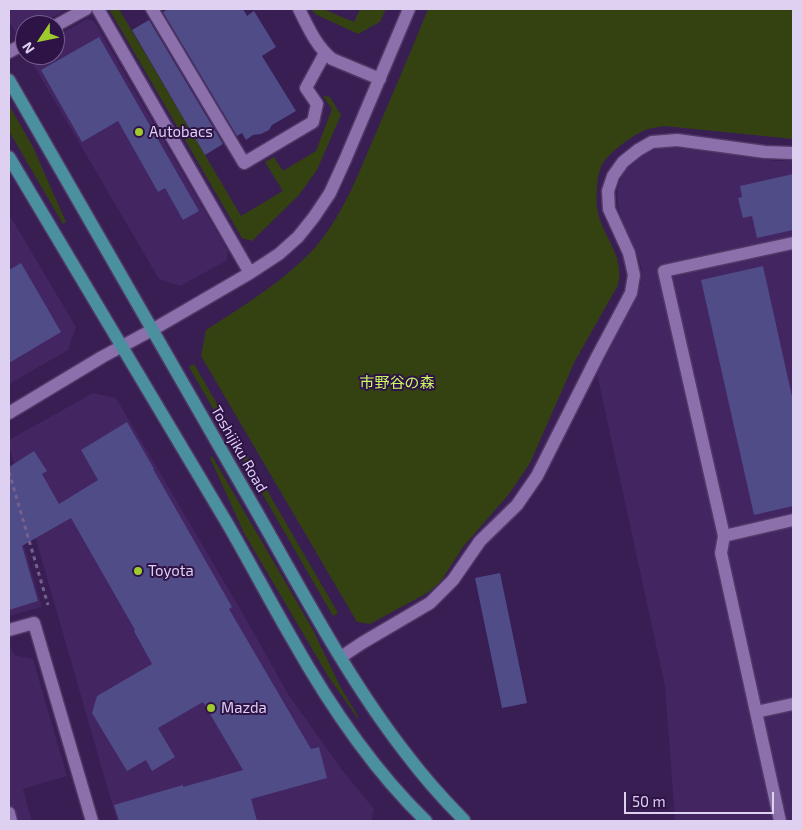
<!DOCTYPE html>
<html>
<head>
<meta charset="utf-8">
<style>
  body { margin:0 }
  #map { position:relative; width:802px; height:830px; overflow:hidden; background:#381e53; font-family:"Exo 2",sans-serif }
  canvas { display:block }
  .frame { position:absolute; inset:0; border:10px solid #ddd0f1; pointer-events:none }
  .north { position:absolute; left:15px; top:15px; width:50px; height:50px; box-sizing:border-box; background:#2e1347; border:1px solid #745f8b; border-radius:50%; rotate:236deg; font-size:14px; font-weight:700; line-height:20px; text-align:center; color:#ddd0f1 }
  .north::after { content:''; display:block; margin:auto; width:18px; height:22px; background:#9fca2d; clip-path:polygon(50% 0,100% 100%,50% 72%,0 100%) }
  .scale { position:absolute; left:624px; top:792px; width:150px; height:22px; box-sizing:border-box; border:2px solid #ddd0f1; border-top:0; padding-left:6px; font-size:15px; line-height:18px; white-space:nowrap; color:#ddd0f1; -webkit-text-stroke:4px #2e1347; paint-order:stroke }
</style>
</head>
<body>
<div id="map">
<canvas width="802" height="830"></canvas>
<div class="frame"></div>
<div class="north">N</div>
<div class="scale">50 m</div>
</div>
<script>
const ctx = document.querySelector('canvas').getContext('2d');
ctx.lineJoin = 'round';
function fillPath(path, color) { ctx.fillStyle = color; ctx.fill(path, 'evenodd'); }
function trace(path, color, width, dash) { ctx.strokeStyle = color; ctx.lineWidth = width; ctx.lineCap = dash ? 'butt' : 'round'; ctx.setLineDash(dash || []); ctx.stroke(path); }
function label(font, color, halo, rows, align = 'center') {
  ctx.font = font + ' "Exo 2","Noto Sans JP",sans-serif'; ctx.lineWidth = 4; ctx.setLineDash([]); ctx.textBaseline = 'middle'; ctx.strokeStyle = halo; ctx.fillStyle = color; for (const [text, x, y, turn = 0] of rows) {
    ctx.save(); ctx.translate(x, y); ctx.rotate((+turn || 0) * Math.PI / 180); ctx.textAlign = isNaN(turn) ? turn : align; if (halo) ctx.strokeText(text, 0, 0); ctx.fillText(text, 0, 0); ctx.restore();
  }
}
fillPath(new Path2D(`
  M9,9h58l-29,16h-13v7l-3,2 -6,-1 -7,-12z
  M87,19l7,2 134,230 -2,10 -46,25 -21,-7 -129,-220 1,-4h24v-18z
  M666,147l31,3 80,11h16v660h-118l-10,-135 -68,-312 41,-82 3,-9 1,-11 -3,-13 -19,-42 -3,-23 3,-14 6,-10 9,-10 9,-6 10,-4z
  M9,214l67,113 -8,23 -59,34z
  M93,393l23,5 130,221 42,75 55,77 31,38 -3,12h-254l-108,-375v-6z
  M9,494l33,113 -33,9z
  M9,642l5,13 19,4 34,117 -44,13 9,32h-23z`), '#432561');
fillPath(new Path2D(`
  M109,9h10l122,207 42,-25 -18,-29 9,-5 9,14 33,-20 16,-42 -9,-13 7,1 11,18 -24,55 -18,25 -47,46 -10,-3z
  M311,9h12l31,13 6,-13h26l-6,13 -22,12 -43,-20z
  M428,9h365v130l-129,-13c-5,1 -11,2 -16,3 -14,5 -41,24 -47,38 -3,7 -4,15 -4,23 -1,7 -1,15 1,23 6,25 27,44 20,72l-43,76 -45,102 -21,31 -46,53 -22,34 -12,11 -59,32 -13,-2 -156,-266 5,-26c37,-24 75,-47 106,-79 30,-33 46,-76 63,-116 18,-42 36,-84 53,-126z
  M9,105l24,42 33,75 -3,2 -54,-93z
  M194,364l144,249 -5,3 -144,-249z
  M212,456l100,172 28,58 19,32 -1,1 -30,-43 -84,-143 -34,-75z`), '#344212');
fillPath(new Path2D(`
  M168,9h75l4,7 7,-5 22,36 -14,9 34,55 -24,14 -3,5 -8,4 -8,1 -7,5 -4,-7 -5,3 -74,-124z
  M149,20l74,124 -18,11 -73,-125z
  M99,37l100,174 -16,9 -18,-32 -7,4 -40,-71 -36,21 -41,-72z
  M793,174v56l-36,8 -5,-22 -9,2 -5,-20 4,-1 -2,-11z
  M21,263l40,69 -52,31v-93z
  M763,266l30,135v105l-39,9 -53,-235z
  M127,422l27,47h-1l79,138 -3,2 82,140 8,-2 8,31 -76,21 6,22h-138l-5,-16 69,-20v2l60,-17 -40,-68 -45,26 17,29 -23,14 -6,-11 -19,11 -35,-58 5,-17 55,-32 -18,-33 1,-1 -64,-112 -49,28 16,55 -29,9v-143l25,-16 13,20 -5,3 17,30 39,-24 -17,-30z
  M500,573l27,130 -25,5 -27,-130z`), '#4f4c87');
const minor = new Path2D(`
  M98,9l152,264
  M152,9l92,154 69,-41 4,-18 -11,-16 19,-35
  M299,9c9,18 17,37 33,50l48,20
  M55,26l31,-17
  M9,52l16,-9
  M793,243l-129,28 60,265 69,-16
  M9,413l93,-56 50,-27 98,-57 29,-19 19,-17 16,-20 16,-24 15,-33 64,-151
  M724,536l-3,17 59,268
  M9,630l25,-7 58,198
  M341,657l21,-14 68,-40 23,-23 27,-39 37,-36 20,-29 61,-121 33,-62 3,-18 -5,-22 -20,-44 -1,-18 5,-15 10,-14 15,-12 14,-8 25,-2 88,12 28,1
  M756,712l37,-8
  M9,813l2,8`);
const major = new Path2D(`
  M9,80c79,138 158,276 237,413 50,86 97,179 158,258 18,24 38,47 60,69
  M9,157c73,122 146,244 218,366 22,38 42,76 64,114 37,66 80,131 135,184`);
trace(minor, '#513867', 15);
trace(major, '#513867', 15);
trace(new Path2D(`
  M9,472l39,133`), '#76618e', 3, [4, 4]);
trace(minor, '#8b70ac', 12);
trace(major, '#4a909f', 12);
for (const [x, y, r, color] of [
  [139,132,5,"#9fca2d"],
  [138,571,5,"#9fca2d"],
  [211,708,5,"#9fca2d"]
]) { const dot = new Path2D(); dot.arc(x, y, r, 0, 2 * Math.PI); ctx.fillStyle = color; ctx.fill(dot); trace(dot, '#2e1347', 2); }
label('15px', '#ddd0f1', '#2e1347', [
  ["Autobacs",149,132],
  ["Toyota",148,571],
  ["Mazda",221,708]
], 'left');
label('15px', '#caf762', '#2e1347', [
  ["市野谷の森",397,383]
]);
label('15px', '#ddd0f1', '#2e1347', [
  ["Toshijiku Road",239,449,60]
]);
</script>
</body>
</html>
